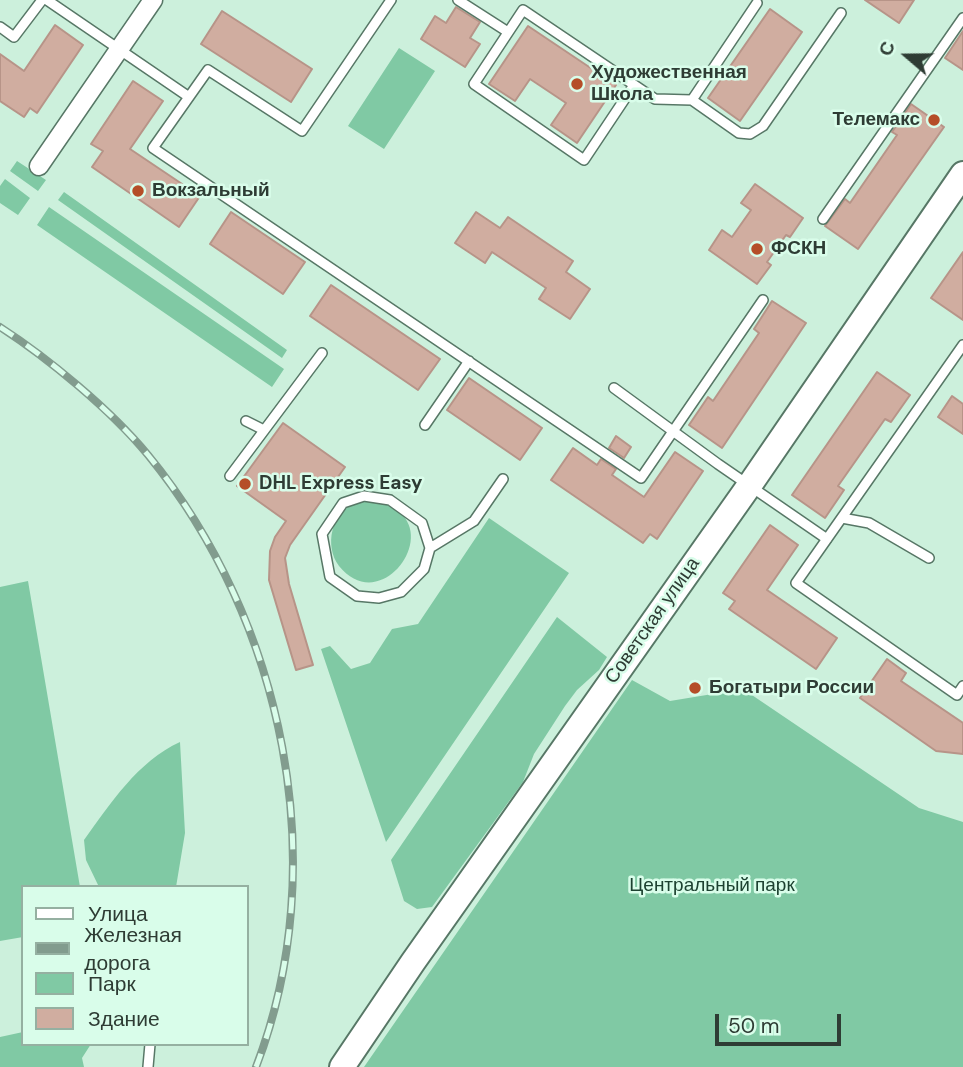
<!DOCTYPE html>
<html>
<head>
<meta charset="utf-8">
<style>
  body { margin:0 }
  #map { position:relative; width:963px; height:1067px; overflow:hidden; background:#ccf0dc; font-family:"DM Sans",sans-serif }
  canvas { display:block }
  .legend { position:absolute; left:21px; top:885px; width:228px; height:161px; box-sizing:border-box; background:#d9fdea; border:2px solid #95b0a1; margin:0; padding:9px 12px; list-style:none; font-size:21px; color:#2e3c34 }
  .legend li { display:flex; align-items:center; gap:14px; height:35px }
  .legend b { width:35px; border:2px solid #95b0a1 }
  .north { position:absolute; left:872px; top:21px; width:70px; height:70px; -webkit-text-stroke:5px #d9fdea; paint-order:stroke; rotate:290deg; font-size:19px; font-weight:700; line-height:28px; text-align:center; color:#2e3c34 }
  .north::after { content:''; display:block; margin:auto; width:24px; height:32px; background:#2e3c34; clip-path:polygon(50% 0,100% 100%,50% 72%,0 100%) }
  .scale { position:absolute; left:715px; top:1014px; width:126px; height:32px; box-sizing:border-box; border:4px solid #2e3c34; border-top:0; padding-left:9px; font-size:21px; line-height:24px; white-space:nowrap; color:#2e3c34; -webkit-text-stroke:5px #d9fdea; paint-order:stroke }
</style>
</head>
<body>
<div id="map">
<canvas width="963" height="1067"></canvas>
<ul class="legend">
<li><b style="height:9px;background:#fff"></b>Улица</li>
<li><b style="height:9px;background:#829c8e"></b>Железная дорога</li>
<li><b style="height:19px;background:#80c9a4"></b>Парк</li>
<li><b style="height:19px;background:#d0ada0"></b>Здание</li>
</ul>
<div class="north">С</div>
<div class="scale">50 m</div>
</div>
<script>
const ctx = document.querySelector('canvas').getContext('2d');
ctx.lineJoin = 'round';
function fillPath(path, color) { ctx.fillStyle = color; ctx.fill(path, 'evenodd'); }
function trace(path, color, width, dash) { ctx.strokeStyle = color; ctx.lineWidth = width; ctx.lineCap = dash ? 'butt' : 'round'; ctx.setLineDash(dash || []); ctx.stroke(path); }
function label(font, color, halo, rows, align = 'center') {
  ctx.font = font + ' "DM Sans",sans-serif'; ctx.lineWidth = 5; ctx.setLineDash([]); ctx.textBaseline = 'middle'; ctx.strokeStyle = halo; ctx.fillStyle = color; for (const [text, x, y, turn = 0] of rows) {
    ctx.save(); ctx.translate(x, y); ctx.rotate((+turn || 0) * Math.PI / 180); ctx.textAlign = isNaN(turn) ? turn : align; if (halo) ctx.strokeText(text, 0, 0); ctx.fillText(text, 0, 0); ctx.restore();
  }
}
fillPath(new Path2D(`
  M399,48l36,23 -51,78 -36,-23z
  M17,161l29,19 -8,11 -28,-20z
  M5,179l25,19 -12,17 -18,-12v-17z
  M64,192l223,158 -5,8 -224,-158z
  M49,207l235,162 -12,18 -235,-162z
  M372,501c84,13 13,122 -33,65 -15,-20 -8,-54 17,-63 5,-1 11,-1 16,-2z
  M489,518l80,55 -183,269 -65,-193 9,-3 21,23 19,-6 22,-34 26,-5z
  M28,581l52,306h-57v50l-23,4v-354z
  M557,617l50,40 -8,13 -22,20 -12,16 -31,48 -11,28 -91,125 -15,2 -13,-8 -13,-41z
  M632,680l38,21 73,-12 176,119 44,14v245h-599z
  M180,742l5,91 -9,54h-77l-13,-27 -2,-20c26,-36 54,-79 96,-98z
  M23,1032v12h68l-9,14 2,9h-84v-30z`), '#80c9a4');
const building = new Path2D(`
  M865,0h49l-15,23z
  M456,7l24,15 -10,16 10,6 -15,23 -44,-28 14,-23 11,7z
  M770,9l32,23 -62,89 -32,-23z
  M222,11l90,58 -21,33 -90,-58z
  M55,25l28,20 -46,68 -7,-5 -6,9 -24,-16v-47l24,17z
  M528,26l88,59 -39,58 -26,-18 15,-22 -36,-24 -15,22 -26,-17z
  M963,31v39l-18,-12z
  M133,81l30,20 -33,48 70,47 -21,31 -87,-60 11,-16 -12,-7z
  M911,104l33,23 -86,122 -33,-23 20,-27 5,4 47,-68 -5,-3z
  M755,184l48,34 -13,19 -4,-2 -19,27 4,3 -14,19 -48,-34 13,-20 10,7 19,-27 -10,-7z
  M231,212l74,50 -22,32 -73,-50z
  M476,212l24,16 8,-11 65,44 -7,11 24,17 -20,30 -31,-20 7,-11 -54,-36 -7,11 -30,-20z
  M963,252v68l-32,-22z
  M331,285l109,74 -22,31 -108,-74z
  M772,301l34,22 -84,125 -33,-23 19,-28 5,4 46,-68 -5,-4z
  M877,372l33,23 -19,27 -6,-3 -47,67 6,4 -19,28 -33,-23z
  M469,378l73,50 -22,32 -73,-50z
  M952,396l11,8v30l-25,-17z
  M283,423l62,44 -55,78 -5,13 4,26 24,81 -17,5 -27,-90 1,-29 5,-14 11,-16 -49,-35z
  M616,436l15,11 -7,11 -15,-10z
  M573,448l24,17 4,-6 15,10 -4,6 32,22 31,-45 28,19 -46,68 -7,-5 -7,9 -92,-63z
  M770,525l28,20 -31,45 70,48 -21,31 -87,-60 6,-8 -12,-8z
  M887,659l19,14 -5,8 62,42v31l-27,-3 -76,-53z`);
fillPath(building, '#d0ada0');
trace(building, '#b79488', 2);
const lane = new Path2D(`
  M47,0l142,97
  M391,0l-89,131 -94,-61 -55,78 488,330 122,-178
  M458,0l50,32
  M757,3l-65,97 47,33 11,1 13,-8 78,-113
  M0,27l14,10 28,-37
  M634,85l-50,75 -110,-76 49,-74 132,89 37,1
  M823,219l140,-201
  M963,345l-167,238 161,112 6,-9
  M614,388l104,76 109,75
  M246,421l18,9
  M425,425l44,-64
  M230,476l92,-123
  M842,518l27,5 60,35
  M430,548l-8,-25 -32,-23 -26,-4 -21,7 -21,31 8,43 27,19 22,2 22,-6 23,-23 6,-21 44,-27 29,-42
  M148,1067l2,-23`);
const street = new Path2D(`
  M39,166l114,-166`);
const secondary = new Path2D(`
  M342,1067l71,-105 336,-476 214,-312`);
trace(lane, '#577766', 12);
trace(street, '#577766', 21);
trace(secondary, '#577766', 28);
trace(lane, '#fff', 9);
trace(street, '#fff', 18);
trace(secondary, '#fff', 24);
const rail = new Path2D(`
  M0,327c48,31 111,83 148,128 136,166 186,409 108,612`);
trace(rail, '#829c8e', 8);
trace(rail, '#d9fdea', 5, [16]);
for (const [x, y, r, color] of [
  [577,84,7,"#b54e28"],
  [934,120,7,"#b54e28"],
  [138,191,7,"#b54e28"],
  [757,249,7,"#b54e28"],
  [245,484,7,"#b54e28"],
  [695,688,7,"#b54e28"]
]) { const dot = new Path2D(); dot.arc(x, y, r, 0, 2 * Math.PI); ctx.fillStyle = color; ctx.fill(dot); trace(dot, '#d9fdea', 2.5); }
label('bold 19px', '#2e3c34', '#d9fdea', [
  ["Художественная",591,73],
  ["Школа",591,95],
  ["Телемакс",920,120,"right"],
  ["Вокзальный",152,191],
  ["ФСКН",771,249],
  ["DHL Express Easy",259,484],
  ["Богатыри России",709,688]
], 'left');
label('19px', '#2e3c34', '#d9fdea', [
  ["Советская улица",653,621,-55]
]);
label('19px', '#1c4130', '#d9fdea', [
  ["Центральный парк",712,886]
]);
</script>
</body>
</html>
